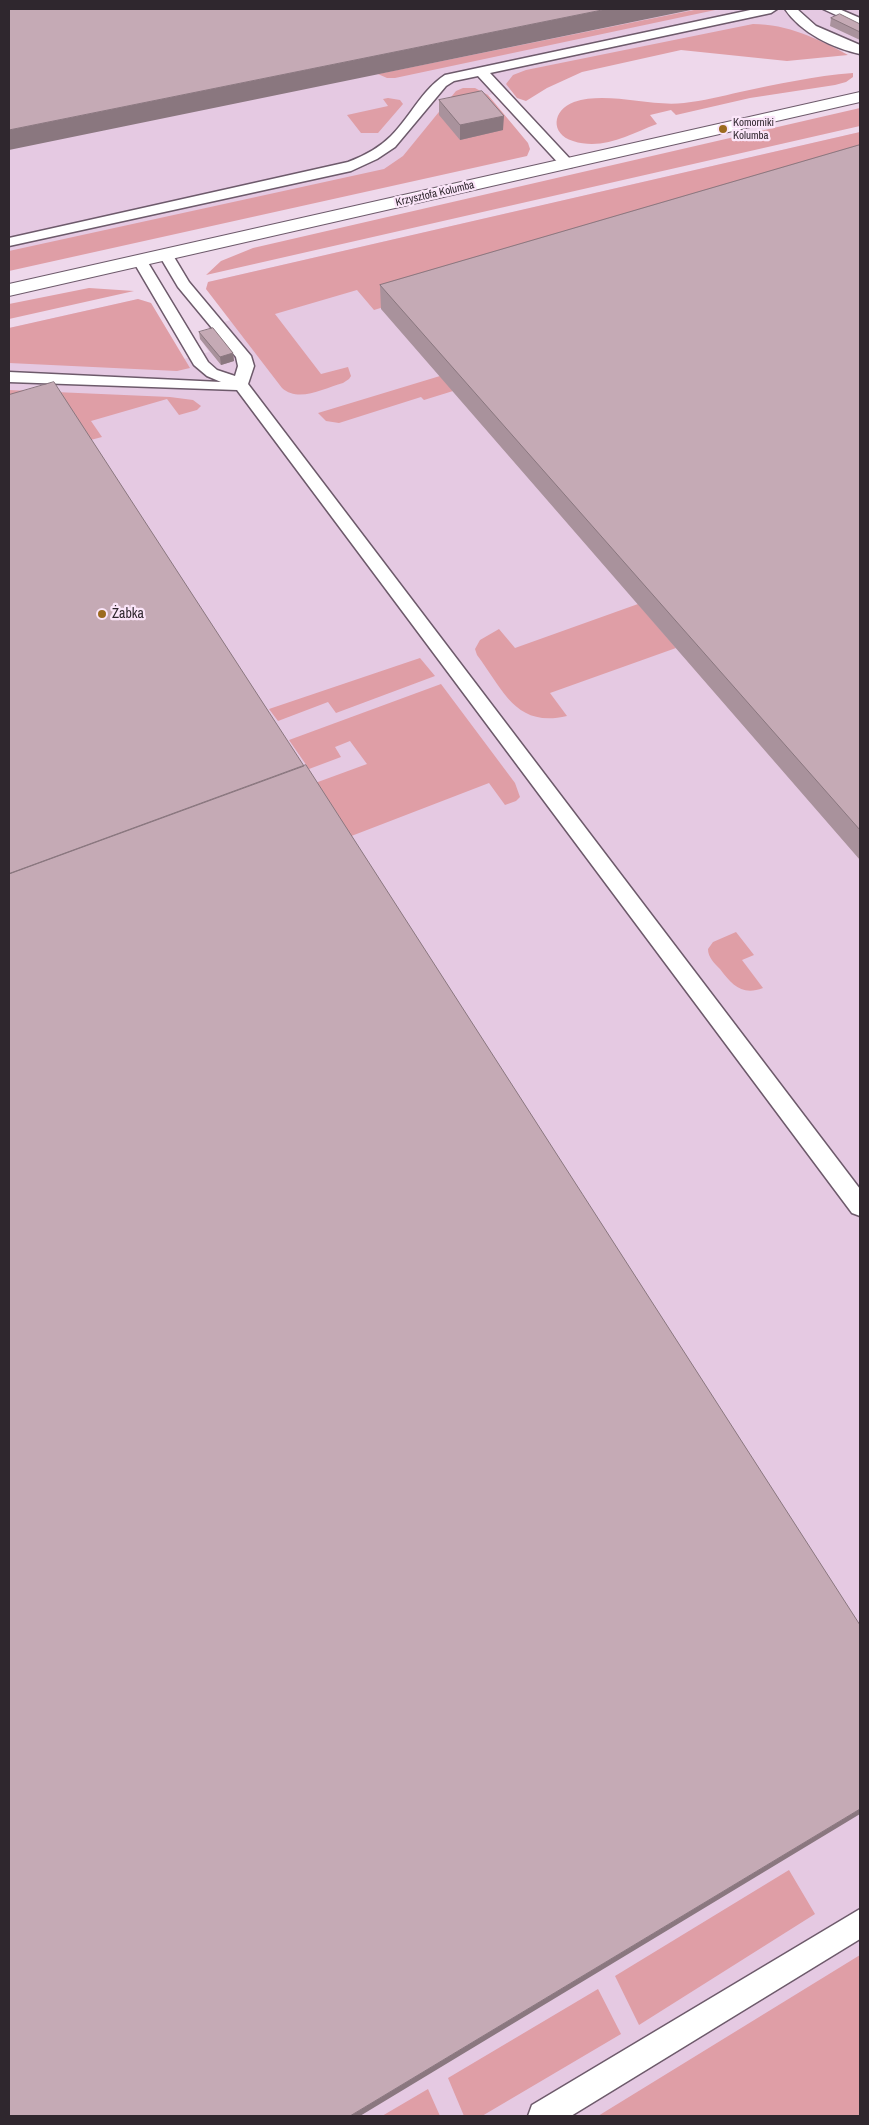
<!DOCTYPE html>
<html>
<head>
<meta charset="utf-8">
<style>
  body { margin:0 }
  #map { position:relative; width:869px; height:2125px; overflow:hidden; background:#eed8eb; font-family:"Archivo Narrow",sans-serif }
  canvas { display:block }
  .frame { position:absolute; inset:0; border:10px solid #2f272e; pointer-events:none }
</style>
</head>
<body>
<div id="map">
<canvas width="869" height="2125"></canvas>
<div class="frame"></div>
</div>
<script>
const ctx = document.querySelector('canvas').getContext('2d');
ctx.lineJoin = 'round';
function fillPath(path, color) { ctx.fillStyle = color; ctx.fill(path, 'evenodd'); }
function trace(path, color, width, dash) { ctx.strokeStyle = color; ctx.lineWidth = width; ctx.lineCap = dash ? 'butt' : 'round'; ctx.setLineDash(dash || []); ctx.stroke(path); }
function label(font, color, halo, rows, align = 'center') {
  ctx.font = font + ' "Archivo Narrow",sans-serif'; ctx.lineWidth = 4.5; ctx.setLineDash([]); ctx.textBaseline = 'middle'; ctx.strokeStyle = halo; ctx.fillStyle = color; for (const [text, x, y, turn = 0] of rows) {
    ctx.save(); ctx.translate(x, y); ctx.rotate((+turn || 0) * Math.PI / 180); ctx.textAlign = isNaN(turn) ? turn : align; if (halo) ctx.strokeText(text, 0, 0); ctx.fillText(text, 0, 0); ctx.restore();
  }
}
fillPath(new Path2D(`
  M9,9h851v34l-18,9 -34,-15 -129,7 -100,22 -33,16 -66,15 37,44 -508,122z
  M860,132v1984h-851v-1788l129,-29 13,4 33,56 25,-7 -9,-13 13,-4 -6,-8 24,-7 -25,-31 2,-7z`), '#e5c9e2');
fillPath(new Path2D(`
  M699,9h21l-325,69h-8l-9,-4z
  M753,24c34,0 66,15 95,31l-61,6 -106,-11 -99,22 -35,16 -21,13 -9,-3 -11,-14 7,-9 13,-5z
  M853,73v4l-7,5 -11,3 -85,13 -74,17 -5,-5 -21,5 7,9c-27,10 -54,27 -84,17 -23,-7 -21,-31 1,-39 34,-11 74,5 110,1 19,-2 38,-7 56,-11 38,-8 74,-16 113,-19z
  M463,88h12l13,7 40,48 2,6 -3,7 -518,115v-20l375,-82 19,-13 53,-65z
  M388,98l12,2 3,4 -25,29h-17l-14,-18 41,-9 -5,-7z
  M860,108v18l-654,149 15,-14 32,-13z
  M860,132v29l-486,149 -17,-20 -82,24 46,60 27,-7 3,9 -2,3 -6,4c-19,5 -44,20 -61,5l-76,-99 2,-7z
  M89,288l45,3 -125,28v-15z
  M138,299l13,4 39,65 -13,3 -168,-8v-35z
  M440,376l13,15 -29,9 -3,-3 -82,26 -13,-2 -8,-8z
  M9,390l161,7 23,3 8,6 -4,4 -18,5 -12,-16 -76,22 11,16 -19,5 -74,-25z
  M638,604l38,44 -126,45 17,23c-51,12 -63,-25 -90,-61l-2,-6 5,-9 19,-11 16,19z
  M420,658l15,18 -99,37 -8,-11 -50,19 -9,-12z
  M441,684l74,99 5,14 -4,4 -11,4 -16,-22 -148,57 -34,-54 60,-22 -17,-23 -15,6 6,10 -32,12 -20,-29z
  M736,932l18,23 -12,5 21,28c-21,8 -31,-3 -43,-19 -6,-6 -12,-12 -12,-20l5,-7z
  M789,1870l26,44 -176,111 -24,-49z
  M860,1955v161h-262z
  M598,1989l23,45 -139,82h-18l-16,-38z
  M428,2089l12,27h-58z`), '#df9ea6');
const lane = new Path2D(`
  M755,9h22l-6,4 -281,60 82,88 2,3 -2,3h-10l-84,-91 -24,5 -8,5 -51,61 -18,12 -26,12 -342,75v-8l339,-76c16,-6 31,-14 43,-26 20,-20 30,-45 54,-61z
  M785,9h12l19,17 44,19v9c-27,-6 -59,-21 -75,-45z
  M823,9h16l21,9v8z
  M166,251l5,1 18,30 62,74 3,10 -6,18 612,805v27l-8,-3 -615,-823 -228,-8v-10l212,10 -14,-6 -13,-11 -61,-104 7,-4 7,4 61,101 9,8 18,6 3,-10 -2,-9 -58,-70 -19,-32z
  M860,1909v30l-289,177h-43l4,-11z`);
const street = new Path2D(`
  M860,92v10l-851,194v-12z`);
trace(lane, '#6d5a6b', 3);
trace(street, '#6d5a6b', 2);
fillPath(lane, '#fff');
fillPath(street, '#fff');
fillPath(new Path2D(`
  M831,18l29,6v16l-30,-14z
  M439,100l64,30 -43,10 -21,-25z
  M860,145v715l-479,-551 -1,-24z
  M199,332l34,21 1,8 -13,4 -21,-26z`), '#a9929c');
fillPath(new Path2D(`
  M607,9h84v1l-682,140v-20z
  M504,116l-1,14 -43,10v-15z
  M233,353l1,8 -13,4 -1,-8z
  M860,1809v5l-500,302h-10z`), '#8a777f');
const building = new Path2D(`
  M9,9h598l-598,121z
  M840,14l20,10v8l-29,-14z
  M482,91l22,25 -44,9 -21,-25z
  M860,145v685l-480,-545z
  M213,328l20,25 -13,4 -21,-25z
  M54,382l250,384 -295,108v-479z
  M306,765l554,860v184l-510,307h-341v-1242z`);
fillPath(building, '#c5aab5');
trace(building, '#8a777f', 1);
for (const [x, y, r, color] of [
  [723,129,5,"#9c6b1f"],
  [102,614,5,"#9c6b1f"]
]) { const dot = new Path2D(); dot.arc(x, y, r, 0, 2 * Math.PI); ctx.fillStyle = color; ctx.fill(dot); trace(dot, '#fbe5f9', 2); }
label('11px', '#2f272e', '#fbe5f9', [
  ["Komorniki",733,123],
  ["Kolumba",733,136]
], 'left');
label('11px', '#2f272e', '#fbe5f9', [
  ["Krzysztofa Kolumba",435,194,-13]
]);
label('14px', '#2f272e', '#fbe5f9', [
  ["Żabka",112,614]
], 'left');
</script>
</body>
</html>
